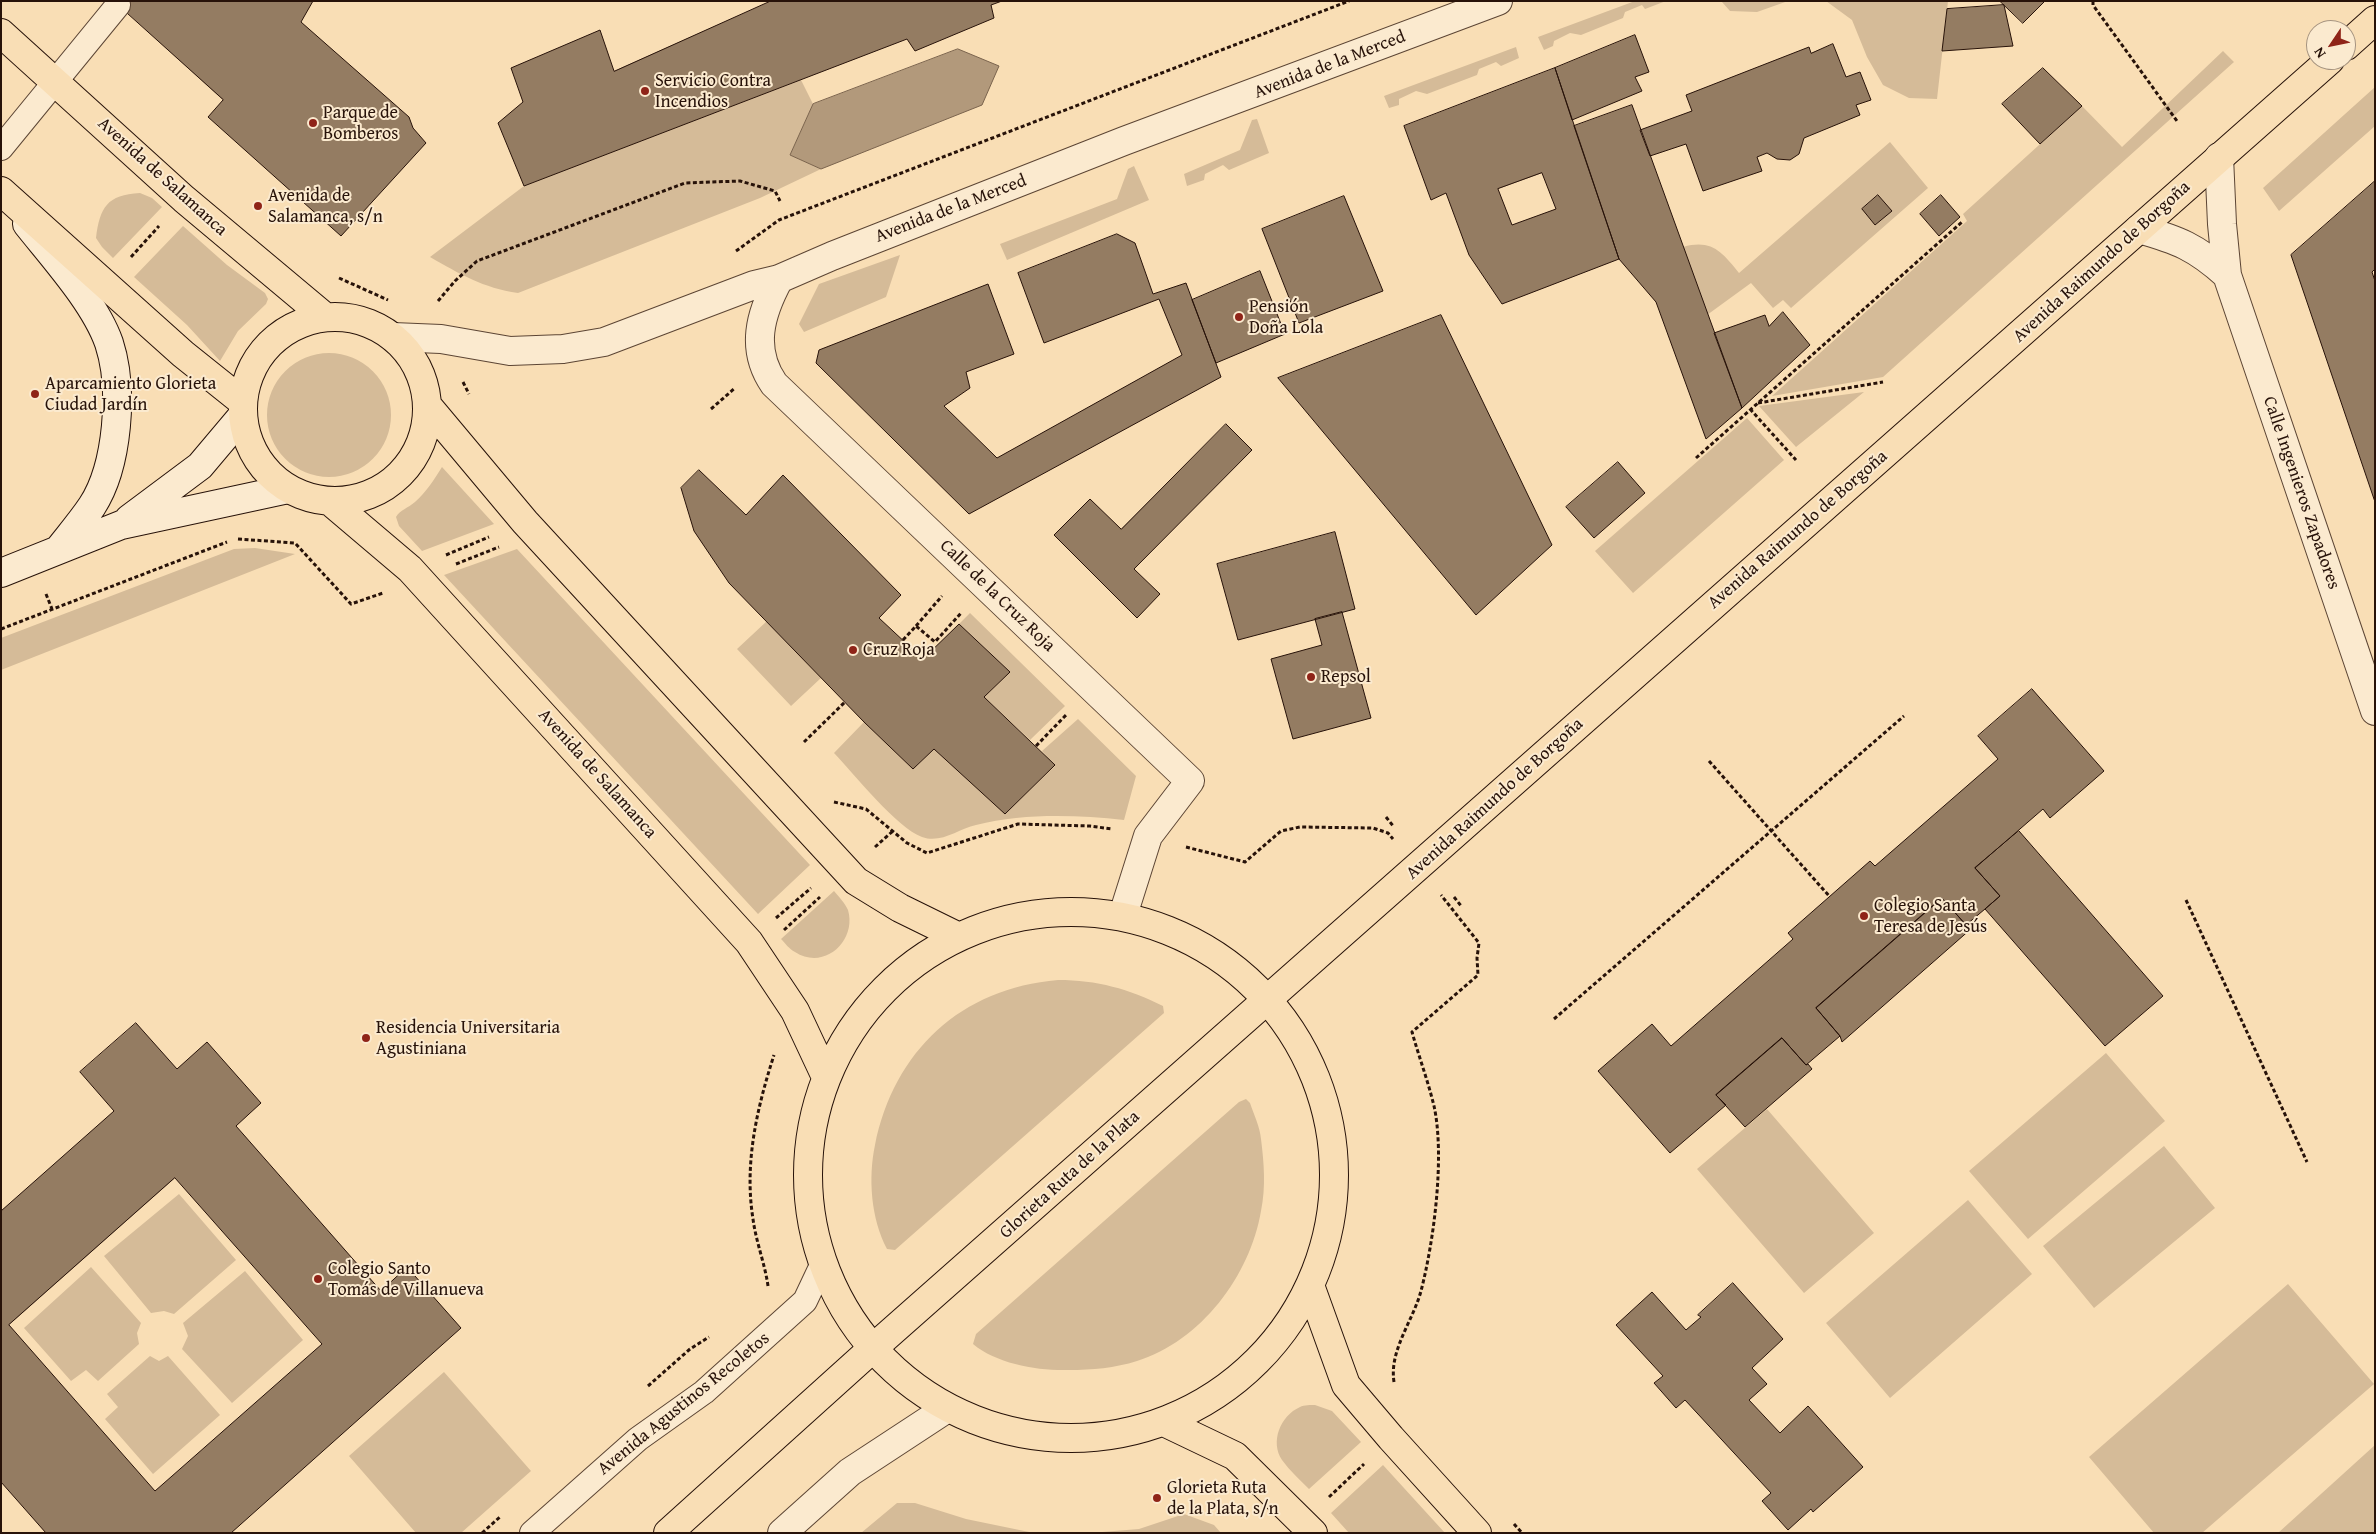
<!DOCTYPE html>
<html>
<head>
<meta charset="utf-8">
<style>
  body { margin:0 }
  #map { position:relative; width:2376px; height:1534px; overflow:hidden; background:#f9deb5; font-family:"Gentium Book Plus",serif }
  canvas { display:block }
  .frame { position:absolute; inset:0; border:2px solid #271209; pointer-events:none }
  .north { position:absolute; left:2306px; top:20px; width:50px; height:50px; box-sizing:border-box; background:#fbeacf; border:1px solid #a69480; border-radius:50%; rotate:236deg; font-size:14px; font-weight:700; line-height:20px; text-align:center; color:#271209 }
  .north::after { content:''; display:block; margin:auto; width:18px; height:22px; background:#8f2418; clip-path:polygon(50% 0,100% 100%,50% 72%,0 100%) }
</style>
</head>
<body>
<div id="map">
<canvas width="2376" height="1534"></canvas>
<div class="frame"></div>
<div class="north">N</div>
</div>
<script>
const ctx = document.querySelector('canvas').getContext('2d');
ctx.lineJoin = 'round';
function fillPath(path, color) { ctx.fillStyle = color; ctx.fill(path, 'evenodd'); }
function trace(path, color, width, dash) { ctx.strokeStyle = color; ctx.lineWidth = width; ctx.lineCap = dash ? 'butt' : 'round'; ctx.setLineDash(dash || []); ctx.stroke(path); }
function label(font, color, halo, rows, align = 'center') {
  ctx.font = font + ' "Gentium Book Plus",serif'; ctx.lineWidth = 4; ctx.setLineDash([]); ctx.textBaseline = 'middle'; ctx.strokeStyle = halo; ctx.fillStyle = color; for (const [text, x, y, turn = 0] of rows) {
    ctx.save(); ctx.translate(x, y); ctx.rotate((+turn || 0) * Math.PI / 180); ctx.textAlign = isNaN(turn) ? turn : align; if (halo) ctx.strokeText(text, 0, 0); ctx.fillText(text, 0, 0); ctx.restore();
  }
}
fillPath(new Path2D(`
  M1635,1h31l-21,8 -3,-4 -17,7 -2,6 -42,17 -11,-2 -16,8 -1,5 -9,4 -6,-13z
  M1788,1l-31,11 -27,-1 -8,-9z
  M1826,1h122l-11,98 -28,-1 -26,-13 -16,-28 -15,-37z
  M1516,47l3,11 -18,8 -5,-4 -17,7 -2,6 -50,19 -11,-3 -17,8v6l-10,3 -5,-12z
  M2223,51l11,11 -351,315 -111,19 195,-175 -4,-7 119,-108 40,41z
  M801,80l12,24 -23,51 31,14 -61,29 -242,95c-35,-5 -58,-19 -88,-36l94,-71z
  M2375,87v39l-96,85 -16,-23z
  M1257,119l12,34 -40,17 -6,-5 -18,9 -1,6 -17,6 -3,-12 56,-24 12,-30z
  M1890,142l38,46 -137,120 -8,-8 -10,8 -22,-25 -44,32 -24,-68c29,-8 39,5 56,26z
  M1134,166l15,34 -142,60 -7,-16 117,-45 11,-30z
  M140,193l12,5 10,9 -49,51 -11,-11 -6,-9c4,-31 11,-43 44,-45z
  M183,226l44,39 38,28 3,6 -2,5 -28,27 -18,30 -33,-36 -53,-48z
  M900,255l-14,42 -82,35 -5,-8 20,-40z
  M267 415a62 62 0 1 1 124 0a62 62 0 1 1-124 0Z
  M1864,392l-68,55 -37,-41z
  M1747,418l37,42 -151,133 -38,-42z
  M442,467l52,57 -72,27 -23,-25 -3,-9c4,-7 12,-9 19,-15 11,-10 19,-22 27,-35z
  M255,548l40,6 -294,116v-32l233,-89z
  M517,549l293,316 -52,49 -314,-339z
  M970,613l95,93 -35,34 -46,-43 26,-25 -51,-48z
  M767,621l54,57 -30,28 -54,-57z
  M1078,719l58,57 -12,44c-48,-5 -100,-7 -148,5 -18,4 -35,19 -54,12 -25,-9 -68,-63 -88,-84l30,-31 49,47 21,-20 71,64 50,-47 -13,-15z
  M834,891c5,6 11,12 14,19 9,31 -24,61 -53,42 -6,-3 -10,-9 -14,-13z
  M1058,980c39,0 71,9 105,26l1,7 -269,237 -8,-1c-16,-30 -19,-71 -12,-104 19,-94 86,-157 183,-165z
  M2106,1053l59,68 -137,118 -59,-68z
  M1246,1099l4,4c4,12 10,24 11,36 3,24 5,48 0,72 -11,65 -60,130 -124,150 -22,7 -45,9 -68,9 -31,1 -72,-6 -96,-26l3,-10 263,-232z
  M1767,1109l107,124 -70,60 -107,-124z
  M2164,1146l51,62 -121,100 -51,-62z
  M179,1194l57,66 -62,54 -10,-3 -13,2 -47,-57z
  M1968,1200l64,74 -142,124 -64,-75z
  M91,1267l50,56 -4,10 2,11 -41,37 -12,-11 -15,11 -47,-53z
  M245,1271l58,69 -71,63 -50,-54 6,-13 -5,-13z
  M2288,1284l86,100 -172,149h-48l-65,-76z
  M150,1356l9,5 9,-5 52,59 -67,59 -48,-55 13,-12 -11,-13z
  M444,1372l87,99 -70,62h-45l-67,-77z
  M1315,1405l17,6 29,31 -52,47c-9,-9 -19,-18 -27,-29 -12,-18 -2,-44 18,-53 4,-2 11,-2 15,-2z
  M2375,1445v88h-97z
  M1383,1465l62,68h-96l-18,-20z
  M897,1503h18l51,16 68,14h-173z
  M1184,1514l30,11 7,8h-131l49,-4z`), '#d5bb98');
const water = new Path2D(`
  M958,49l41,17 -17,39 -161,64 -31,-14 23,-51z`);
fillPath(water, '#b2997b');
trace(water, '#7a634d', 1);
const building = new Path2D(`
  M114,1h199l-12,21 108,95 4,11 13,15 -85,93 -133,-119 15,-17z
  M771,1h231l-11,4 3,13 -79,33 -8,-12 -383,147 -26,-63 25,-21 -12,-34 89,-38 14,41z
  M2000,1h45l-22,22z
  M2004,5l9,41 -71,5 5,-42z
  M1635,35l14,37 -14,5 7,14 -70,29 -17,-52z
  M1833,44l13,33 14,-5 11,28 -15,5 4,10 -56,23 -5,16 -9,6 -13,-1 -10,-6 -10,4 5,14 -59,20 -17,-47 -36,12 -10,-26 52,-19 -6,-16 123,-48 2,6z
  M1555,68l64,191 -117,45 -33,-49 -23,-62 -15,7 -27,-74zM1542,173l14,36 -44,16 -14,-36z
  M2043,68l39,38 -42,38 -38,-40z
  M1632,105l110,303 -36,31 -50,-137 -37,-43 -45,-133z
  M2375,181v88l-3,3 3,9v221l-84,-247z
  M1878,195l14,16 -17,14 -13,-16z
  M1941,195l19,22 -21,19 -19,-22z
  M1344,196l39,95 -84,32 -37,-94z
  M1117,234l18,9 18,51 33,-11 35,94 -252,137 -153,-151 3,-13 169,-66 26,70 -48,18 4,16 -26,18 53,52 185,-103 -23,-56 -115,44 -26,-70z
  M1260,271l25,63 -69,29 -24,-63z
  M1783,312l27,33 -68,63 -28,-75 51,-18 4,11z
  M1441,315l111,230 -76,70 -198,-237z
  M1226,424l26,26 -118,119 26,25 -23,24 -83,-83 36,-36 31,30z
  M1618,462l27,31 -51,45 -28,-31z
  M699,470l47,45 37,-40 118,120 -22,23 44,41 36,-35 51,48 -26,25 71,68 -50,49 -71,-65 -21,20 -49,-47 -135,-139 -35,-52 -13,-43z
  M1335,532l20,77 -117,31 -21,-76z
  M1342,612l29,106 -78,21 -22,-80 51,-14 -7,-26z
  M2032,689l72,82 -54,47 -7,-9 -68,59 25,28 -15,13 -19,16 -24,-27 -126,110 24,28 -34,29 -24,-27 -66,57 10,10 -56,48 -72,-82 54,-47 19,22 122,-107 -5,-6 82,-72 5,5 123,-107 -20,-23z
  M2019,831l144,165 -58,50 -120,-137 15,-13 -25,-28z
  M1942,898l24,27 3,-1 3,4 -130,114 -2,-6 -24,-28z
  M136,1023l41,46 30,-27 54,61 -25,23 145,165 26,-24 54,61 -230,205h-185l-45,-51v-271l113,-100 -34,-39zM175,1178l147,166 -167,147 -146,-166z
  M1782,1038l24,27 2,-1 4,5 -67,58 -29,-32z
  M1733,1283l50,56 -31,29 15,16 -18,16 31,33 28,-27 55,61 -50,45 -2,-3 -23,21 -26,-29 9,-8 -86,-93 -9,8 -22,-25 9,-7 -47,-51 36,-33 34,38 15,-13 -3,-2z`);
fillPath(building, '#947c62');
trace(building, '#271209', 1);
const service = new Path2D(`
  M1,148l117,-143
  M532,1533l106,-94 66,-47 101,-91 17,-36`);
const minor = new Path2D(`
  M2219,157l3,67 5,51 148,436
  M2139,229c39,11 57,18 88,46
  M779,279c-19,35 -29,70 -5,105l416,397 -42,55 -25,79
  M393,337l48,2 69,12 53,-2 41,-7 150,-57 25,-6 53,-23 292,-115 374,-140
  M782,1533l68,-61 96,-63`);
const secondary = new Path2D(`
  M27,224c27,34 68,79 82,119 15,46 9,123 -17,163 -10,15 -22,29 -33,43
  M129,519l71,-53 43,-51
  M1,573l120,-48 167,-36`);
const primary = new Path2D(`
  M1,33l183,166 141,118
  M1,191l182,163 60,48
  M243 409a92 92 0 1 1 184 0a92 92 0 1 1-184 0Z
  M427,405l98,117 331,359 44,27 55,27
  M331,502l79,67 339,373 46,69 30,64
  M808 1175a263 263 0 1 1 526 0a263 263 0 1 1-526 0Z
  M1311,1288l35,97 45,53 86,95
  M1166,1423l69,33 78,77`);
const trunk = new Path2D(`
  M2346,46l29,-26
  M668,1533l204,-184 1458,-1289`);
trace(service, '#5c4534', 26);
trace(minor, '#5c4534', 30);
trace(secondary, '#271209', 30);
trace(primary, '#271209', 30);
trace(trunk, '#271209', 30);
trace(new Path2D(`
  M2093,1v4l84,116
  M736,251l43,-31 570,-219
  M131,257l28,-31
  M339,278l49,22
  M438,301l17,-20 22,-20 208,-78 55,-2 35,10 5,10
  M463,382l6,12
  M1758,403l125,-21
  M711,409l24,-21
  M1750,409l46,51
  M1696,458l266,-236
  M238,539l57,4 56,61 32,-11
  M446,555l43,-18
  M456,564l43,-17
  M46,594l6,15
  M916,626l26,-30
  M1,629l226,-87
  M903,640l13,-14 19,16 26,-29
  M804,742l41,-40
  M1036,746l31,-32
  M1709,761l121,136
  M834,802l32,7 41,34 20,10 91,-29 72,2 22,3
  M1386,817l8,10
  M875,847l19,-17
  M1186,847l59,15 36,-31 19,-4 73,1 15,5 5,6
  M1454,897l8,10
  M2186,900l121,262
  M776,918l35,-30
  M784,930l36,-33
  M1554,1019l350,-303
  M768,1286c-3,-22 -12,-44 -15,-67 -9,-56 4,-111 21,-164
  M1394,1382c-5,-32 19,-61 27,-91 13,-50 24,-135 13,-185 -6,-25 -15,-49 -22,-74l66,-57 -1,-17 2,-15 -38,-48
  M648,1386l42,-37 19,-12
  M1329,1497l35,-33
  M1514,1524l8,9
  M482,1533l19,-17`), '#271209', 3, [4, 2.5]);
trace(service, '#fbeacf', 24);
trace(minor, '#fbeacf', 28);
trace(secondary, '#fbeacf', 28);
trace(primary, '#f9deb5', 28);
trace(trunk, '#f9deb5', 28);
for (const [x, y, r, color] of [
  [645,91,5,"#8f2418"],
  [313,123,5,"#8f2418"],
  [258,206,5,"#8f2418"],
  [1239,317,5,"#8f2418"],
  [35,394,5,"#8f2418"],
  [853,650,5,"#8f2418"],
  [1311,677,5,"#8f2418"],
  [1864,916,5,"#8f2418"],
  [366,1038,5,"#8f2418"],
  [318,1279,5,"#8f2418"],
  [1157,1498,5,"#8f2418"]
]) { const dot = new Path2D(); dot.arc(x, y, r, 0, 2 * Math.PI); ctx.fillStyle = color; ctx.fill(dot); trace(dot, '#fbeacf', 2); }
label('18px', '#271209', '#fbeacf', [
  ["Avenida de la Merced",1330,65,-21],
  ["Avenida de Salamanca",162,177,42],
  ["Avenida de la Merced",951,209,-21],
  ["Avenida Raimundo de Borgoña",2102,262,-42],
  ["Calle Ingenieros Zapadores",2301,493,71],
  ["Avenida Raimundo de Borgoña",1798,530,-41],
  ["Calle de la Cruz Roja",997,596,44],
  ["Avenida de Salamanca",597,774,48],
  ["Avenida Raimundo de Borgoña",1495,799,-42],
  ["Glorieta Ruta de la Plata",1070,1175,-42],
  ["Avenida Agustinos Recoletos",684,1404,-39]
]);
label('18px', '#271209', '#fbeacf', [
  ["Servicio Contra",655,81],
  ["Incendios",655,102],
  ["Parque de",323,113],
  ["Bomberos",323,134],
  ["Avenida de",268,196],
  ["Salamanca, s/n",268,217],
  ["Pensión",1249,307],
  ["Doña Lola",1249,328],
  ["Aparcamiento Glorieta",45,384],
  ["Ciudad Jardín",45,405],
  ["Cruz Roja",863,650],
  ["Repsol",1321,677],
  ["Colegio Santa",1874,906],
  ["Teresa de Jesús",1874,927],
  ["Residencia Universitaria",376,1028],
  ["Agustiniana",376,1049],
  ["Colegio Santo",328,1269],
  ["Tomás de Villanueva",328,1290],
  ["Glorieta Ruta",1167,1488],
  ["de la Plata, s/n",1167,1509]
], 'left');
</script>
</body>
</html>
